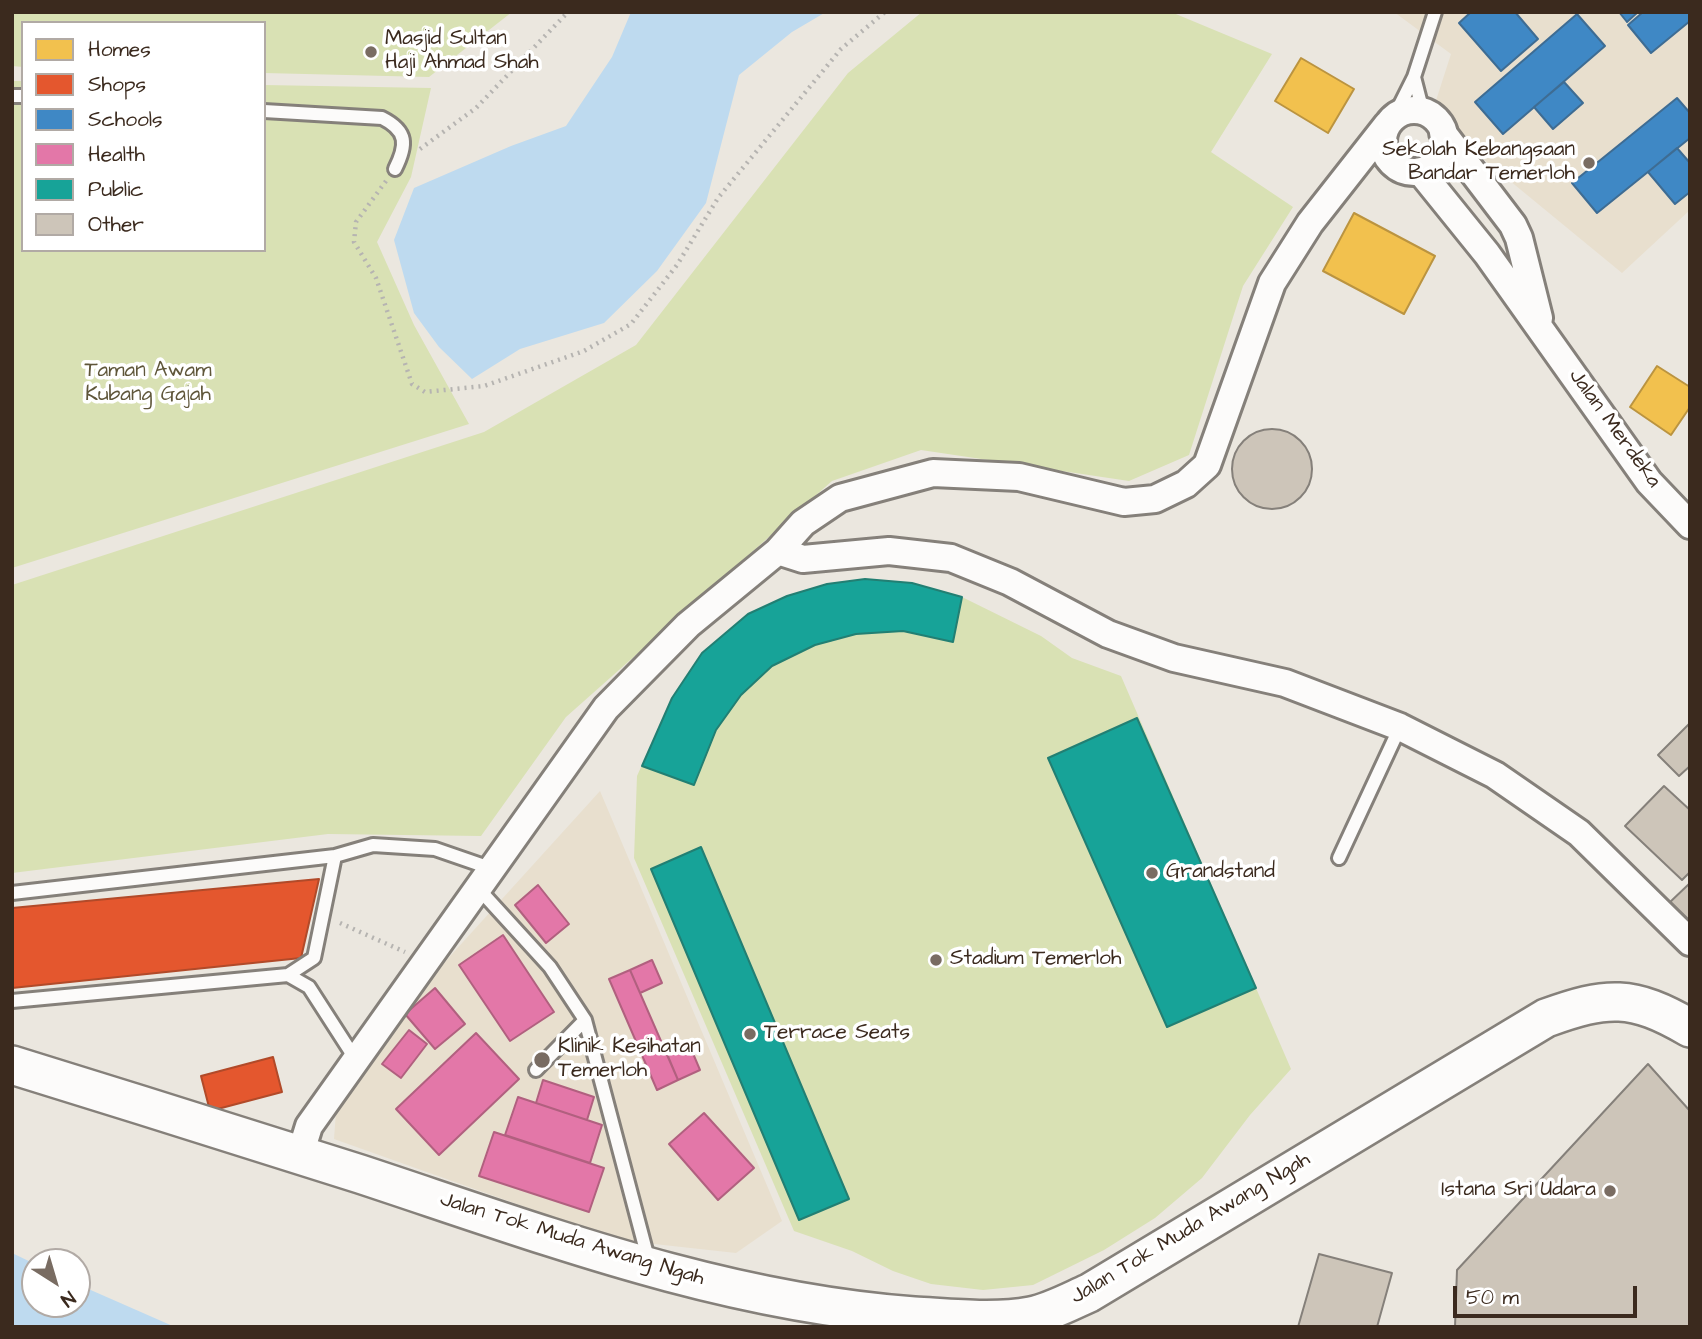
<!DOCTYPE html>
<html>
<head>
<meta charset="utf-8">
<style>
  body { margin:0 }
  #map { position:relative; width:1702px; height:1339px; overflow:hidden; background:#ebe7df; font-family:"Architects Daughter",sans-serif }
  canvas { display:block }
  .frame { position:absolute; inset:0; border:14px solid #3b2a1e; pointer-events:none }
  .legend { position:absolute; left:21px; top:21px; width:245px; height:231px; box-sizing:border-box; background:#fff; border:2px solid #b1aaa5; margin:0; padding:9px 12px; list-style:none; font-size:21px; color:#3b2a1e }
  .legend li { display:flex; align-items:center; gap:14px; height:35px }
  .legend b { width:35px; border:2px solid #b1aaa5 }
  .north { position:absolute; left:21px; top:1248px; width:70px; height:70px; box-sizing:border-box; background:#fff; border:2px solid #b1aaa5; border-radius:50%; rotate:143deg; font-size:19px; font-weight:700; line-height:28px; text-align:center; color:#3b2a1e }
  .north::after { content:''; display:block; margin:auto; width:24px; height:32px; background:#796c62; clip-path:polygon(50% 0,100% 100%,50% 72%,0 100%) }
  .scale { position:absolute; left:1453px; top:1286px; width:184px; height:32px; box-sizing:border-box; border:4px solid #3b2a1e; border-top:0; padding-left:9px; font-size:21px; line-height:24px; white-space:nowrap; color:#3b2a1e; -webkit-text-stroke:5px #fff; paint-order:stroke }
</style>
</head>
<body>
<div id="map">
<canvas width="1702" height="1339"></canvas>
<div class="frame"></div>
<ul class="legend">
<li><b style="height:19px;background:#f2c14e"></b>Homes</li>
<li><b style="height:19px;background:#e4572e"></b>Shops</li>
<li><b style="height:19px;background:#3f88c5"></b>Schools</li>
<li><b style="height:19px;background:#e377a8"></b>Health</li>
<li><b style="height:19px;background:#17a398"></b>Public</li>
<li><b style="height:19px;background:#cdc5b9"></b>Other</li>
</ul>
<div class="north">N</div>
<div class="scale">50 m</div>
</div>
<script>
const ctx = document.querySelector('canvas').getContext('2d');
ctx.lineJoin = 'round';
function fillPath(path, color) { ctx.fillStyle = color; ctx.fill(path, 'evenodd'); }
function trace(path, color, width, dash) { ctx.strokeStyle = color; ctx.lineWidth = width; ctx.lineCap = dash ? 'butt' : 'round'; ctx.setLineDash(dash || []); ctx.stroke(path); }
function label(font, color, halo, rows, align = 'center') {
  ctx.font = font + ' "Architects Daughter",sans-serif'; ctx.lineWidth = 7; ctx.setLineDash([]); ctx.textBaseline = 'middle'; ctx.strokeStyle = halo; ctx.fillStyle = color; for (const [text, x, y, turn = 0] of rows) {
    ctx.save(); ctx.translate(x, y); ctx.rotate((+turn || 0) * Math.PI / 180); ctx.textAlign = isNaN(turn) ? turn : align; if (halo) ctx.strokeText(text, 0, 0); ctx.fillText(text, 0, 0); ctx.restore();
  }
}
fillPath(new Path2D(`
  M1394,12h296v198l-68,63 -191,-157 20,-62z
  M600,791l182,430 -46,32 -118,-13 -284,-101 2,-27 68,-105z`), '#e8dfce');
fillPath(new Path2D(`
  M12,12h500l-83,65 -165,-4v-50h-241v44l-11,-1z
  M922,12h249l101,42 -61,98 82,55 -50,79 -54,169 -60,26 -208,-31 -89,31 -266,236 -85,119 -153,-2 -316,39v-288l472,-153 152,-87 212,-272z
  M12,81h11v169h241v-165l167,3 -20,89 -34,65 37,83 55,99 -457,144z
  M865,579l47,4 50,14 79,39 31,22 49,18 170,393 -41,46 -48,63 -47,40 -51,32 -71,35 -50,5 -52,-6 -38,-13 -41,-20 -58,-20 -160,-373 3,-82 35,-78 30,-45 46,-39 39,-18 40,-12z`), '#d9e1b4');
fillPath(new Path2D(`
  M631,12h195l-34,20 -53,43 -33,128 -49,68 -53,52 -84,26 -48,30 -33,-32 -25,-34 -20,-73 20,-52 97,-42 55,-20 46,-69z
  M12,1253l23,11v40h42v-20l98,43h-163z`), '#bedaef');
const homes = new Path2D(`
  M1301,58l53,31 -26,44 -53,-32z
  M1354,213l81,43 -31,58 -81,-43z
  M1657,366l33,21v20l-19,28 -41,-28z`);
fillPath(homes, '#f2c14e');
trace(homes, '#bb9440', 2);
const shops = new Path2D(`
  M319,879l-18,79 -289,30v-80z
  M273,1057l9,35 -72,19 -9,-35z`);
fillPath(shops, '#e4572e');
trace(shops, '#b14a29', 2);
const schools = new Path2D(`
  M1471,12h44l23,27 -37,32 -42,-48z
  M1619,12h19l-11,10z
  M1643,12h47v9l-39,32 -23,-28z
  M1577,14l28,32 -102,88 -28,-32z
  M1564,82l19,21 -30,26 -19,-22z
  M1677,98l13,15v25l-93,75 -25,-30z
  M1677,148l13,15v29l-15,12 -27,-32z`);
fillPath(schools, '#3f88c5');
trace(schools, '#3e6c93', 2);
const health = new Path2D(`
  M538,885l31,39 -23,19 -31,-38z
  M503,935l51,77 -44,29 -51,-76z
  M652,960l10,23 -22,10 -10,-23z
  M630,970l48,110 -21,10 -48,-111z
  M435,988l30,36 -30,25 -30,-35z
  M409,1030l18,14 -26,34 -19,-14z
  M476,1033l43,46 -80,76 -43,-46z
  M689,1044l11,26 -22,10 -11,-26z
  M543,1080l51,17 -7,23 -51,-17z
  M518,1097l84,28 -12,38 -85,-28z
  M704,1113l50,55 -36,32 -49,-56z
  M494,1132l110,36 -15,44 -110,-36z`);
fillPath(health, '#e377a8');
trace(health, '#b1607f', 2);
const public = new Path2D(`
  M865,579l47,4 50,14 -9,45 -50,-11 -47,3 -41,11 -43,21 -31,29 -25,35 -22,55 -52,-19 30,-68 30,-45 46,-39 39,-18 40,-12z
  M1137,718l119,270 -89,39 -119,-269z
  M701,847l148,352 -50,21 -148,-351z`);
fillPath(public, '#17a398');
trace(public, '#227f73', 2);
const building = new Path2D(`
  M1232 469a40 40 0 1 1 80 0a40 40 0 1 1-80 0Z
  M1690,723v43l-11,10 -21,-21z
  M1664,786l26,24v62l-8,8 -57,-54z
  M1690,883v42l-22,-21z
  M1648,1064l42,47v216h-235l2,-57z
  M1319,1254l73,19 -15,54h-79z`);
fillPath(building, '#cdc5b9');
trace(building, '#85807a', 2);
const lane = new Path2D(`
  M1414,77l9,35
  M12,96h11
  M264,111l118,7c26,13 25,27 13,51
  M1394,117l20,-40 21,-65
  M335,856l38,-11 62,4 55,19
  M1339,858l61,-131
  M477,887l73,80 35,53 64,242
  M12,893l323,-37 -21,102 -26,17 -276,26
  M288,975l21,12 47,73
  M536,1070l49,-50`);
const street = new Path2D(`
  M1383 141a31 31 0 1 1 62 0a31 31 0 1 1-62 0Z
  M1443,133l70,92 6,13 20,80
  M1420,171l67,83 162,228 41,43
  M778,551l25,8 86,-8 62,7 59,24 98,52 66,24 111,25 115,44 95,48 84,58 111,109
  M300,1155l9,-29 297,-418 82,-83 90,-74 25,-28 37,-25 93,-25 86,4 105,25 31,-3 31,-15 21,-19 65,-182 38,-60 77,-98`);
const secondary = new Path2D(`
  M12,1065c116,36 233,72 348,109 182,60 361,128 554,142 37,2 80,7 117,0 20,-4 40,-15 58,-23l457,-275c61,-22 86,-24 144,10`);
trace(lane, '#85807a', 18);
trace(street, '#85807a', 32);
trace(secondary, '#85807a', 42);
trace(new Path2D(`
  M420,149l56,-41 92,-96
  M386,181l-30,41 -2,20 22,36 36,106 13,8 59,-6 100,-35 47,-27 46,-59 41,-67 123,-149 44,-37
  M340,923l65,29`), '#b6b4b1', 4.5, [2, 5]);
trace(lane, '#fcfbfa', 12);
trace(street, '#fcfbfa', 26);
trace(secondary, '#fcfbfa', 37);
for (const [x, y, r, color] of [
  [371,52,7,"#796c62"],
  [1589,163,7,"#796c62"],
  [1152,873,7,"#796c62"],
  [936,960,7,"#796c62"],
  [750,1034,7,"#796c62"],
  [542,1060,9,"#796c62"],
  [1610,1191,7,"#796c62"]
]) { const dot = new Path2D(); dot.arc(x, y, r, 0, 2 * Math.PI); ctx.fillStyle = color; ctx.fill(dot); trace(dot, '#fff', 2.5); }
label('21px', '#3b2a1e', '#fff', [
  ["Masjid Sultan",385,40],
  ["Haji Ahmad Shah",385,64],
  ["Sekolah Kebangsaan",1575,151,"right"],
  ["Bandar Temerloh",1575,175,"right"],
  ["Grandstand",1166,873],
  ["Stadium Temerloh",950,960],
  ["Terrace Seats",764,1034],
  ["Klinik Kesihatan",558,1048],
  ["Temerloh",558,1072],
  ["Istana Sri Udara",1596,1191,"right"]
], 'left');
label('21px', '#5f563a', '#fff', [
  ["Taman Awam",148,372],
  ["Kubang Gajah",148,396]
]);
label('21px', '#3b2a1e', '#fff', [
  ["Jalan Merdeka",1614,429,54],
  ["Jalan Tok Muda Awang Ngah",1191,1229,-31],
  ["Jalan Tok Muda Awang Ngah",572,1240,17]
]);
</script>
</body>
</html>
